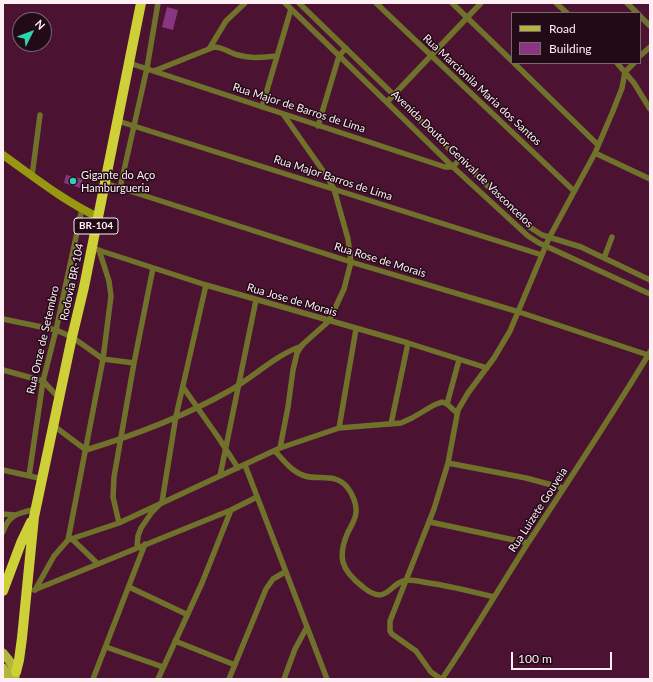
<!DOCTYPE html>
<html>
<head>
<meta charset="utf-8">
<style>
  body { margin:0 }
  #map { position:relative; width:653px; height:682px; overflow:hidden; background:#4b1331; font-family:Lato,sans-serif }
  canvas { display:block }
  .frame { position:absolute; inset:0; border:4px solid #feeff5; pointer-events:none }
  .legend { position:absolute; left:511px; top:12px; width:130px; height:52px; box-sizing:border-box; background:#230a17; border:1px solid #7b6670; margin:0; padding:5px 7px; list-style:none; font-size:12px; color:#feeff5 }
  .legend li { display:flex; align-items:center; gap:8px; height:20px }
  .legend b { width:20px; border:1px solid #7b6670 }
  .north { position:absolute; left:12px; top:12px; width:40px; height:40px; box-sizing:border-box; background:#230a17; border:1px solid #7b6670; border-radius:50%; rotate:48deg; font-size:11px; font-weight:700; line-height:16px; text-align:center; color:#feeff5 }
  .north::after { content:''; display:block; margin:auto; width:14px; height:18px; background:#2ed4ab; clip-path:polygon(50% 0,100% 100%,50% 72%,0 100%) }
  .scale { position:absolute; left:511px; top:652px; width:101px; height:18px; box-sizing:border-box; border:2px solid #feeff5; border-top:0; padding-left:5px; font-size:12px; line-height:14px; white-space:nowrap; color:#feeff5; -webkit-text-stroke:3px #230a17; paint-order:stroke }
</style>
</head>
<body>
<div id="map">
<canvas width="653" height="682"></canvas>
<div class="frame"></div>
<ul class="legend">
<li><b style="height:5px;background:#b3b63c"></b>Road</li>
<li><b style="height:11px;background:#893682"></b>Building</li>
</ul>
<div class="north">N</div>
<div class="scale">100 m</div>
</div>
<script>
const ctx = document.querySelector('canvas').getContext('2d');
ctx.lineJoin = 'round';
function fillPath(path, color) { ctx.fillStyle = color; ctx.fill(path, 'evenodd'); }
function trace(path, color, width, dash) { ctx.strokeStyle = color; ctx.lineWidth = width; ctx.lineCap = dash ? 'butt' : 'round'; ctx.setLineDash(dash || []); ctx.stroke(path); }
function label(font, color, halo, rows, align = 'center') {
  ctx.font = font + ' Lato,sans-serif'; ctx.lineWidth = 3; ctx.setLineDash([]); ctx.textBaseline = 'middle'; ctx.strokeStyle = halo; ctx.fillStyle = color; for (const [text, x, y, turn = 0] of rows) {
    ctx.save(); ctx.translate(x, y); ctx.rotate((+turn || 0) * Math.PI / 180); ctx.textAlign = isNaN(turn) ? turn : align; if (halo) ctx.strokeText(text, 0, 0); ctx.fillText(text, 0, 0); ctx.restore();
  }
}
fillPath(new Path2D(`
  M167,7l11,3 -5,20 -11,-3z
  M66,175l17,4 -3,9 -16,-5z`), '#893682');
trace(new Path2D(`
  M285,3l168,164 75,69 11,7 111,51
  M299,3l232,225 11,7 39,12 69,33
  M376,3l198,188
  M452,3l60,58
  M556,3l11,10
  M627,3l10,10
  M640,16l10,10
  M209,49l17,-28 19,-18
  M640,56l10,-9
  M129,63l316,104h8l7,-8
  M514,63l84,82
  M617,63l17,20 16,26
  M154,71l60,-24c9,0 16,6 24,8 13,4 26,2 39,1
  M387,102l94,-99
  M262,107l29,-98
  M118,121l424,134
  M318,126l21,-70 7,-8
  M595,153l55,26
  M32,176l8,-61
  M105,183l246,79 168,50 129,43
  M120,188l27,-120 11,-65
  M92,248l114,37 202,58 79,25
  M604,258l8,-21
  M3,319l53,11 16,7 31,22 31,4
  M3,370l40,11 16,17
  M183,387l35,50 20,31
  M447,404l12,-44
  M391,424l17,-81
  M54,426l32,24c49,-15 99,-34 143,-59 25,-14 46,-36 73,-45
  M339,428l17,-99
  M280,448l8,-41 5,-37 4,-17 5,-8 27,-24 15,-32 7,-27 -3,-23 -14,-50 -8,-14 -43,-61
  M275,451c8,9 17,21 30,25 14,4 31,-3 42,11 5,6 10,17 9,25 0,7 -5,14 -8,20 -11,25 -7,38 15,55 25,21 26,-6 45,-7 7,0 14,2 21,3 22,3 44,9 65,14
  M448,463l78,15 37,10
  M245,465l82,214
  M3,470l40,9
  M29,476l14,-95 13,-51 26,-121
  M220,476l36,-176
  M3,514l12,1
  M430,522l98,21
  M119,523l-6,-26 1,-20 20,-114 19,-95
  M3,532c6,-18 16,-19 33,-23
  M72,539l26,25
  M68,540l35,-181 8,-63 -2,-15 -10,-31
  M137,547l1,-11 3,-8 11,-16 10,-10 14,-86 30,-131
  M129,587l57,27
  M34,590l197,-80 26,-13
  M35,590l19,-34 14,-16 51,-17 161,-75 59,-20 62,-5 11,-5 22,-13 8,-3 5,2 10,9
  M175,641l60,24
  M106,647l57,20
  M93,679l52,-135
  M158,679l44,-96 29,-73
  M229,679l37,-90 7,-10 12,-7
  M284,679l11,-30 12,-22
  M441,679l-10,-7 -15,-21 -24,-17 -2,-3v-10l44,-112 14,-46 10,-53 10,-17 26,-35 16,-27 39,-93 46,-85 18,-42 9,-23 3,-16 9,-9
  M442,679c30,-44 57,-91 86,-136 41,-63 83,-126 122,-191`), '#70722b', 5.5);
trace(new Path2D(`
  M3,155c31,22 61,46 95,62`), '#96990f', 8);
trace(new Path2D(`
  M3,653c7,8 13,15 12,26
  M3,668l7,11`), '#b3b63c', 9);
trace(new Path2D(`
  M3,591l18,-48 10,-21
  M16,672l3,-12 3,-22 12,-121 38,-180 12,-50 57,-284`), '#cdd137', 10);
for (const [x, y, r, color] of [
  [73,181,4,"#2ed4ab"]
]) { const dot = new Path2D(); dot.arc(x, y, r, 0, 2 * Math.PI); ctx.fillStyle = color; ctx.fill(dot); trace(dot, '#230a17', 1.5); }
for (const [x, y, w] of [
  [96,226,44]
]) { const box = new Path2D(); box.roundRect(x - w / 2, y - 8, w, 16, 3); ctx.fillStyle = '#230a17'; ctx.fill(box); trace(box, '#feeff5', 1); }
label('bold 10px', '#feeff5', null, [
  ["BR-104",96,226]
]);
label('11px', '#feeff5', '#230a17', [
  ["Rua Marcionila Maria dos Santos",482,90,43],
  ["Rua Major de Barros de Lima",299,108,18],
  ["Avenida Doutor Genival de Vasconcelos",462,159,44],
  ["Rua Major Barros de Lima",333,178,18],
  ["Rua Rose de Morais",380,260,17],
  ["Rodovia BR-104",72,282,-78],
  ["Rua Jose de Morais",292,300,16],
  ["Rua Onze de Setembro",43,340,-77],
  ["Rua Luizete Gouveia",538,510,-57]
]);
label('11px', '#feeff5', '#230a17', [
  ["Gigante do Aço",81,175],
  ["Hamburgueria",81,188]
], 'left');
</script>
</body>
</html>
